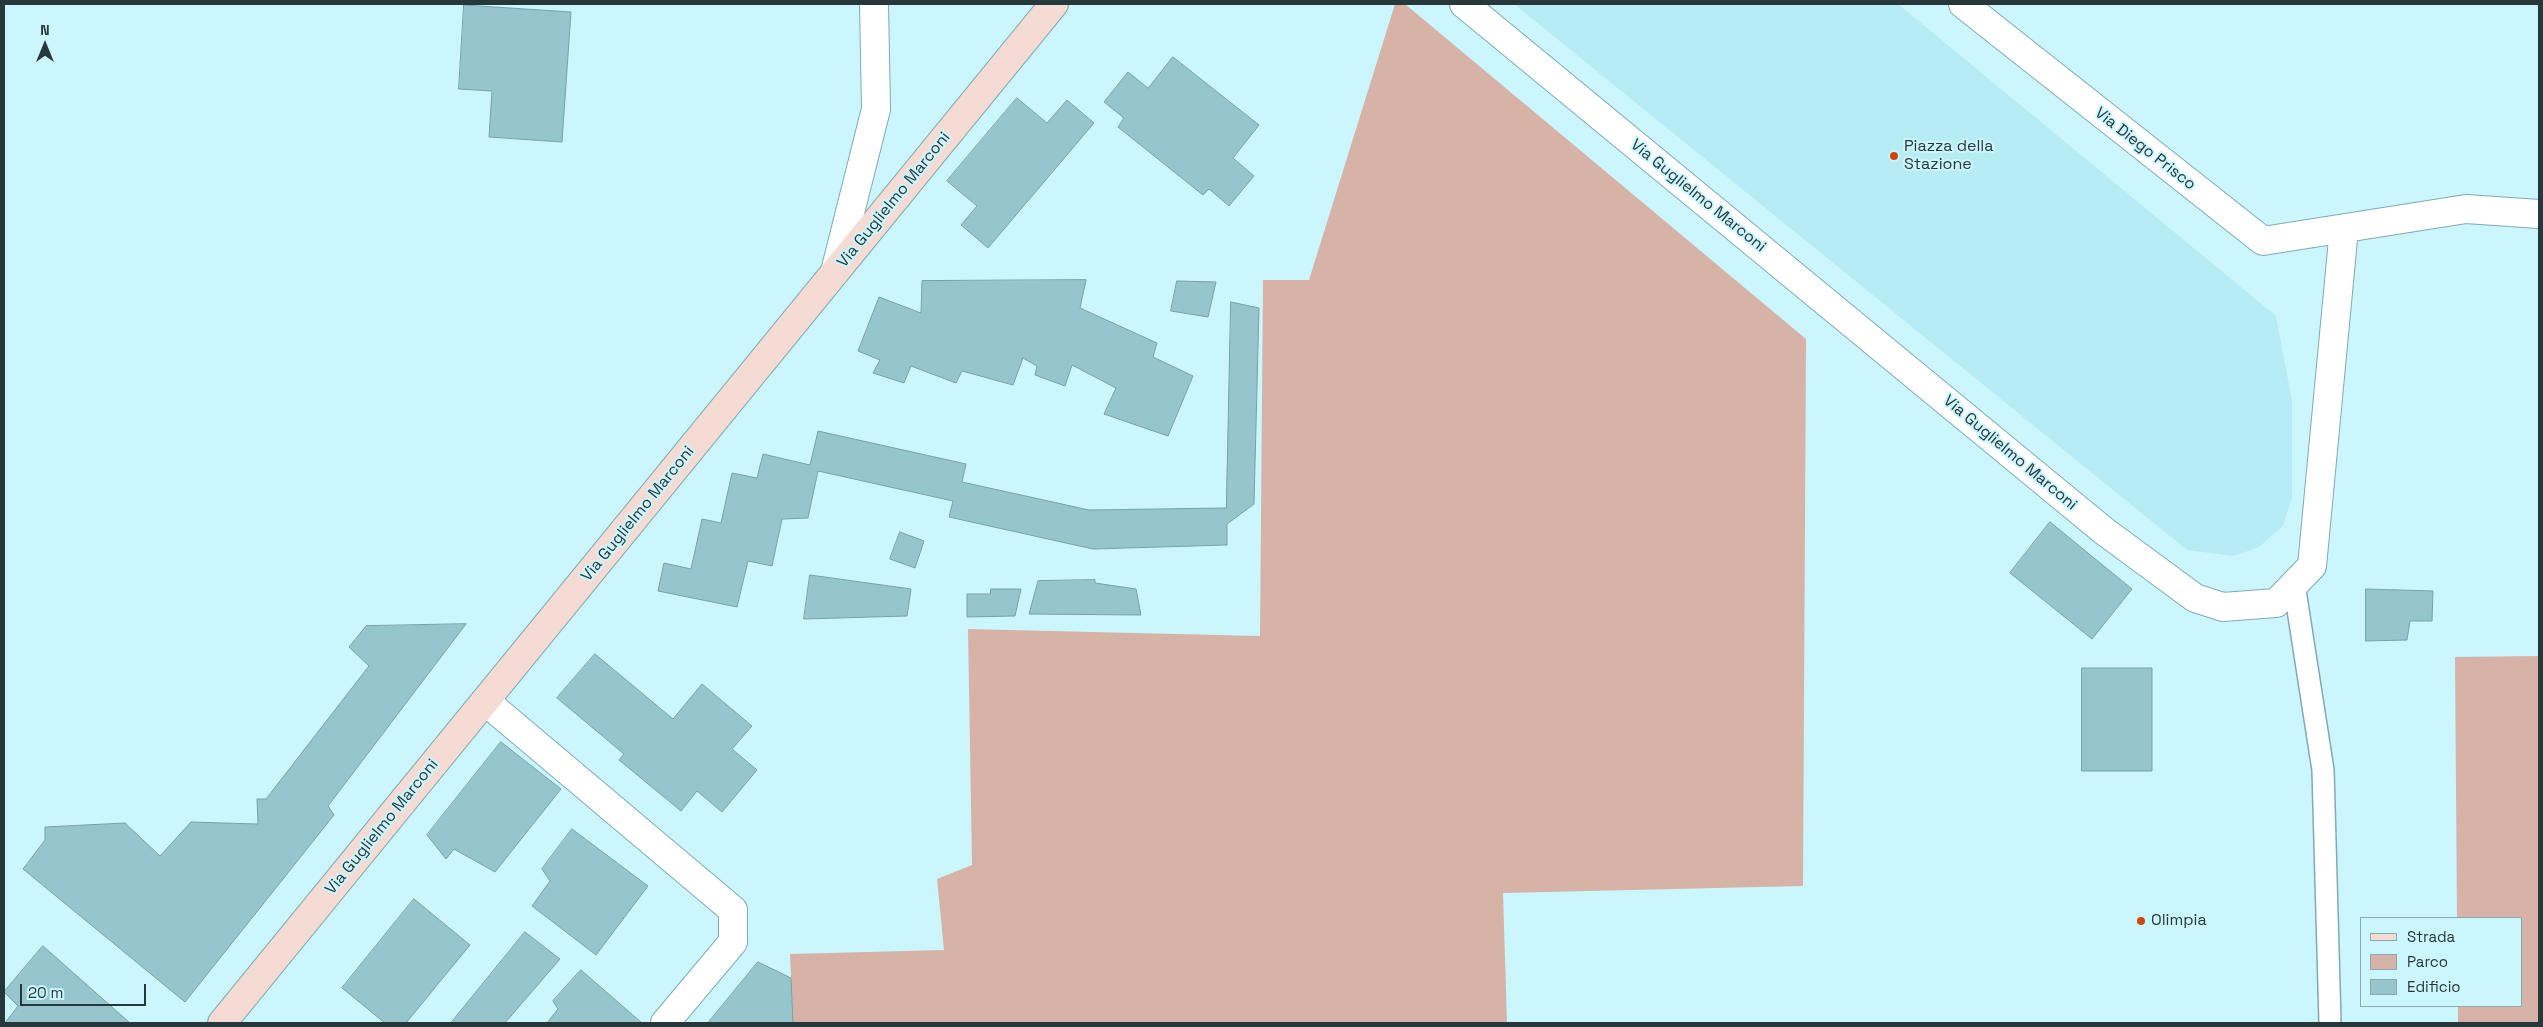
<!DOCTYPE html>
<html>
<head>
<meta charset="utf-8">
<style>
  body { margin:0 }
  #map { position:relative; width:2543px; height:1027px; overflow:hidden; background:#cbf6fe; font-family:"Space Grotesk",sans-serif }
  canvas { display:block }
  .frame { position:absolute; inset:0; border:5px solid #27383b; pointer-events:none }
  .legend { position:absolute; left:2360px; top:917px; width:162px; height:90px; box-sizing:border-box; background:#cbf6fe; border:1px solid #89aab0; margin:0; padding:6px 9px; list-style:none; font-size:15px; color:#27383b }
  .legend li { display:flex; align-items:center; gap:10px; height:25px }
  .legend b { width:25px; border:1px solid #89aab0 }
  .north { position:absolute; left:20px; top:20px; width:50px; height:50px; -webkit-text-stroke:4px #cbf6fe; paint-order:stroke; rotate:0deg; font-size:14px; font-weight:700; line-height:20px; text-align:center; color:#27383b }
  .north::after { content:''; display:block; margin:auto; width:18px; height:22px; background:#27383b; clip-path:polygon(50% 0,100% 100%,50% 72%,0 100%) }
  .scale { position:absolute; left:20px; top:984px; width:126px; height:22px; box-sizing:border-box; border:2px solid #27383b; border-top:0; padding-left:6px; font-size:15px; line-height:18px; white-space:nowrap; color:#27383b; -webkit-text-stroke:4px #cbf6fe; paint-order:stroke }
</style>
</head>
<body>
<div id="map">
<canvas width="2543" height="1027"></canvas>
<div class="frame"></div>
<ul class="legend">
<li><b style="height:6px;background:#f4dbd3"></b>Strada</li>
<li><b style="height:14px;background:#d7b3a7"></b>Parco</li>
<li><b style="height:14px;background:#97c5cd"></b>Edificio</li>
</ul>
<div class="north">N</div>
<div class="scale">20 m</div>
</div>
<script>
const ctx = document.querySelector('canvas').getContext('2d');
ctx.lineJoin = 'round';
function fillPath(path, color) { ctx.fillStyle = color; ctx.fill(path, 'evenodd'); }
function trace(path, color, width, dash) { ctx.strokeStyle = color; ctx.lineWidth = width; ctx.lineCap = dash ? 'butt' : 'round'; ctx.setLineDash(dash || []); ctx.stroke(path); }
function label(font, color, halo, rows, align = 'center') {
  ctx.font = font + ' "Space Grotesk",sans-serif'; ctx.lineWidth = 4; ctx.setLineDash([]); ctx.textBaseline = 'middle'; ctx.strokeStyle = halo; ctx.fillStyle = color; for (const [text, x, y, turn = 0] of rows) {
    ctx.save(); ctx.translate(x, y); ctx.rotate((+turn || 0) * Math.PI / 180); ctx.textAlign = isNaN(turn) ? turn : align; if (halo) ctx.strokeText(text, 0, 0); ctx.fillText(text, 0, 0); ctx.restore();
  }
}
fillPath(new Path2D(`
  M1514,4h384l378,312 16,85v97l-9,28 -24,21 -25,9 -47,-6z`), '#b7ecf5');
fillPath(new Path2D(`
  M1395,4h10l401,335 -3,547 -300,7 4,130h-714l-3,-69 154,-4 -7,-71 35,-14 -4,-236 292,7 3,-356h46z
  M2539,656v367h-81v-17h64v-88h-65l-2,-261z`), '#d7b3a7');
const building = new Path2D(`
  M464,5l107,7 -9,130 -73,-5 3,-46 -33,-2z
  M1173,57l86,68 -26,33 21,18 -25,30 -20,-17 -6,6 -85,-68 6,-9 -20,-16 24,-30 20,16z
  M1017,98l30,25 20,-23 27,23 -106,125 -27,-23 16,-19 -30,-25z
  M1086,280l-6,28 77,35 -4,14 40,19 -25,60 -64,-22 12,-26 -44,-23 -7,21 -30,-11 2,-9 -14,-8 -10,27 -51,-14 -6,12 -45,-17 -7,17 -31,-10 7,-13 -22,-9 21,-54 42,16 1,-32z
  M1177,281l39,1 -8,35 -37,-6z
  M1231,302l28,6 -5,196 -27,20v21l-134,4 -144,-32 4,-16 -135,-30 -10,47 -26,1 -10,47 -24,-5 -11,46 -79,-16 6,-28 27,6 11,-50 19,4 11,-50 25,5 6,-24 47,11 8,-34 148,33 -4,18 127,28 137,-2z
  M2050,522l82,67 -40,50 -82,-66z
  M900,532l24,9 -9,27 -25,-9z
  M810,575l101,14 -4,27 -103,3z
  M1095,580v3l41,6 5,26 -112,-1 9,-33z
  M991,589h30l-6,27 -48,1v-23h23z
  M2366,589l67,2 -1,30h-22l-3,19 -41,1z
  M466,624l-138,182 6,9 -149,187 -162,-133 22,-29v-13l80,-4 35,33 31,-34 67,2 -1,-25h9l103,-133 -20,-19 17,-21z
  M595,654l78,65 29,-35 50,42 -20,23 25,21 -35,42 -25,-21 -16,20 -62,-51 5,-6 -67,-56z
  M2082,668h70v103h-70z
  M501,742l60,47 -66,83 -41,-23 -8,10 -19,-24z
  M572,829l76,57 -52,69 -64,-49 18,-25 -8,-12z
  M414,899l56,46 -64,78h-21l-43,-35z
  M525,932l35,27 -55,64h-54z
  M43,946l87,77h-125l13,-17 -14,-14z
  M758,962l33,16 2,45h-85z
  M581,970l61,53h-95l11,-14 -5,-8z`);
fillPath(building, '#97c5cd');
trace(building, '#77a1a8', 1);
const lane = new Path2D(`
  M2294,584l29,186 7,253`);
const street = new Path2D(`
  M1464,4l640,527 91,67 28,9 53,-4 36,-37 32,-337
  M1963,4l300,237 203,-32 73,5
  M835,272l41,-163 -2,-105
  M485,701l248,209v32l-68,81`);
const secondary = new Path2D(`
  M222,1023l832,-1019`);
trace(lane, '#81aab1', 24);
trace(street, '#81aab1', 30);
trace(secondary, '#81aab1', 30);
trace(lane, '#fff', 21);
trace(street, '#fff', 28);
trace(secondary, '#f4dbd3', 28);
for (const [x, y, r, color] of [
  [1894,156,5,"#ce470f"],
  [2141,921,5,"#ce470f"]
]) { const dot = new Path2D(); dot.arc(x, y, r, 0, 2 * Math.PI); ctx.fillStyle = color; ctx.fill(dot); trace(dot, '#cbf6fe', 2); }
label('16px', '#27383b', '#cbf6fe', [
  ["Piazza della",1904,147],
  ["Stazione",1904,165],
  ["Olimpia",2151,921]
], 'left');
label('16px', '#27383b', '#cbf6fe', [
  ["Via Diego Prisco",2145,149,38],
  ["Via Guglielmo Marconi",1698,196,39],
  ["Via Guglielmo Marconi",894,200,-51],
  ["Via Guglielmo Marconi",2010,453,40],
  ["Via Guglielmo Marconi",638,514,-51],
  ["Via Guglielmo Marconi",382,827,-51]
]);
</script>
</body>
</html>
